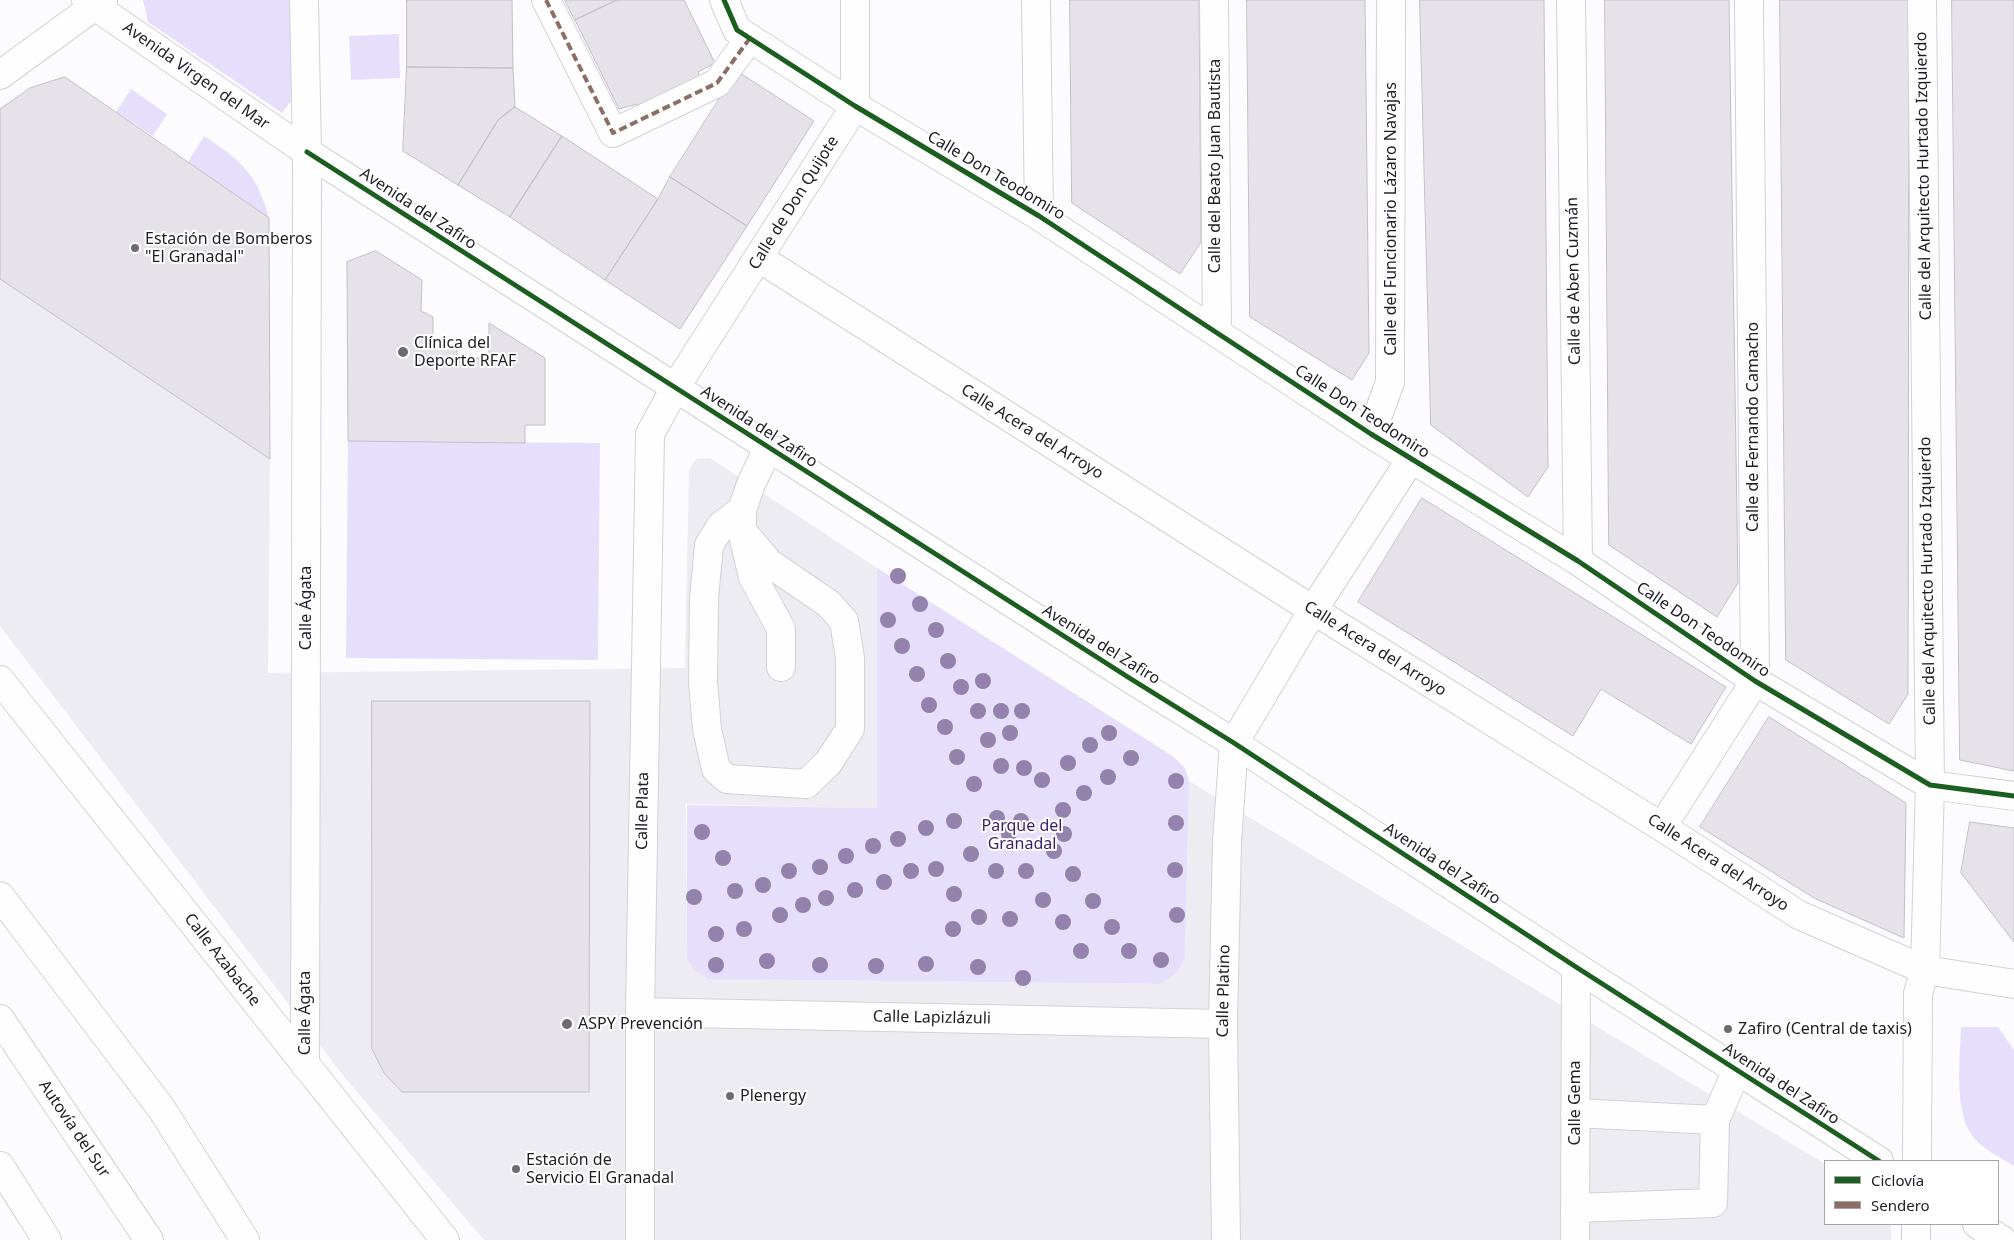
<!DOCTYPE html>
<html>
<head>
<meta charset="utf-8">
<style>
  body { margin:0 }
  #map { position:relative; width:2014px; height:1240px; overflow:hidden; background:#fcfbfd; font-family:"Noto Sans",sans-serif }
  canvas { display:block }
  .legend { position:absolute; left:1824px; top:1160px; width:175px; height:65px; box-sizing:border-box; background:#fff; border:1px solid #a5a5a8; margin:0; padding:6px 9px; list-style:none; font-size:15px; color:#1f1d25 }
  .legend li { display:flex; align-items:center; gap:10px; height:25px }
  .legend b { width:25px; border:1px solid #a5a5a8 }
</style>
</head>
<body>
<div id="map">
<canvas width="2014" height="1240"></canvas>
<ul class="legend">
<li><b style="height:6px;background:#1b5e20"></b>Ciclovía</li>
<li><b style="height:6px;background:#8d6e63"></b>Sendero</li>
</ul>
</div>
<script>
const ctx = document.querySelector('canvas').getContext('2d');
ctx.lineJoin = 'round';
function fillPath(path, color) { ctx.fillStyle = color; ctx.fill(path, 'evenodd'); }
function trace(path, color, width, dash) { ctx.strokeStyle = color; ctx.lineWidth = width; ctx.lineCap = dash ? 'butt' : 'round'; ctx.setLineDash(dash || []); ctx.stroke(path); }
function label(font, color, halo, rows, align = 'center') {
  ctx.font = font + ' "Noto Sans",sans-serif'; ctx.lineWidth = 4; ctx.setLineDash([]); ctx.textBaseline = 'middle'; ctx.strokeStyle = halo; ctx.fillStyle = color; for (const [text, x, y, turn = 0] of rows) {
    ctx.save(); ctx.translate(x, y); ctx.rotate((+turn || 0) * Math.PI / 180); ctx.textAlign = isNaN(turn) ? turn : align; if (halo) ctx.strokeText(text, 0, 0); ctx.fillText(text, 0, 0); ctx.restore();
  }
}
fillPath(new Path2D(`
  M0,279l270,180 -2,214 417,-5 4,-198 7,-11 14,-1 167,110v240l-191,-4 1,156 9,12 12,7 452,5 25,-27 4,-176 636,383v60h66v16h-1407l-139,-162 -345,-452z`), '#eeecf3');
fillPath(new Path2D(`
  M143,0h155l3,87 -19,26 -134,-91z
  M399,34l1,44 -49,2 -2,-44z
  M131,89l36,25 -14,22 -37,-24z
  M204,136c38,25 53,38 65,82l-81,-56z
  M348,441l252,2 -2,217 -252,-2z
  M877,568l297,189 11,11 4,13 -4,177 -9,16 -16,10 -452,-5 -12,-7 -9,-12v-155l190,3z
  M1961,1027h37l16,23v116c-14,-9 -34,-18 -43,-32 -17,-26 -11,-77 -10,-107z`), '#e6dffb');
const building = new Path2D(`
  M407,0h105l1,68 -106,-1z
  M565,0h52l-42,20z
  M617,0h67l31,63 -17,9 3,9 -59,31 -5,-8 -18,5 -44,-89z
  M1070,0h129l2,242 -21,32 -108,-71z
  M1247,0h118l4,353 -17,27 -102,-63z
  M1420,0h124l4,467 -20,30 -97,-72z
  M1605,0h124l9,583 -21,34 -108,-72z
  M1780,0h129l-1,694 -19,30 -103,-64z
  M1952,0h62v771l-54,-11z
  M407,67l106,1 2,39 -17,13 -40,65 -55,-34z
  M737,71l77,50 -67,105 -77,-49z
  M65,77l204,141 1,241 -270,-180v-170l30,-21z
  M515,107l47,29 -52,81 -52,-32 40,-65z
  M562,136l96,63 -53,81 -95,-63z
  M670,177l77,49 -67,103 -75,-49 53,-81z
  M376,251l46,29 -1,31 12,6v29h24v12h32v-35l56,35v67h-20v18l-177,-2 -1,-179z
  M1422,498l304,189 -35,57 -90,-55 -28,47 -215,-134z
  M372,701h218l-1,391h-187l-18,-19 -12,-24z
  M1769,717l137,86 -2,135 -90,-40 -114,-71z
  M1970,822l44,6v114l-53,-69z`);
fillPath(building, '#e5e3e9');
trace(building, '#c2c0c5', 1);
const minor = new Path2D(`
  M304,0l3,152 -2,913
  M546,0l67,133 104,-50 33,-45
  M724,0l13,30 118,76 184,110 332,218 207,127 177,120 175,104 84,11
  M1036,0l3,216
  M1214,0l3,331
  M1571,0l7,561
  M0,75l103,-75
  M759,258l554,352 349,217 137,88 126,55 89,14
  M1371,434l19,-52 1,-382
  M768,448l-17,36 -9,26v21l11,46 28,52v38
  M742,510l-21,16 -12,19 -5,53 -1,84 4,47 9,40 11,10 79,5 22,-21 22,-34v-71l-6,-37 -15,-17 -60,-41 -27,-32
  M0,680l445,560
  M1662,827l93,-146 -6,-681
  M640,1012l583,12
  M1575,1113l140,7
  M1917,1161l1,-168 7,-23 5,-185 -8,-785
  M1575,1208l138,-5 2,-83 22,-50
  M640,1240v-228l10,-578 25,-46 180,-282v-106
  M1226,1240l-3,-216 4,-182 7,-99 79,-133 98,-151
  M1575,1240l1,-273
  M1916,1240v-16`);
const major = new Path2D(`
  M86,0l221,152 824,527 103,64 342,224 303,194
  M1977,1224l25,16`);
const highway = new Path2D(`
  M0,896l161,212 84,132
  M0,1019l149,221
  M0,1166l47,74`);
trace(minor, '#d2d1d5', 30);
trace(major, '#d2d1d5', 30);
trace(highway, '#d2d1d5', 30);
trace(minor, '#fffeff', 28);
trace(major, '#fffeff', 28);
trace(highway, '#fffeff', 28);
trace(new Path2D(`
  M546,0l67,133 104,-50 33,-45`), '#8d6e63', 4, [8, 4]);
trace(new Path2D(`
  M724,0l13,30 118,76 184,110 332,218 207,127 177,120 175,104 84,11
  M307,152l824,527 103,64 342,224 303,194`), '#1b5e20', 5);
ctx.fillStyle = '#9282ac';
for (const [x, y] of [
  [898,576],
  [920,604],
  [888,620],
  [936,630],
  [902,646],
  [948,661],
  [917,674],
  [983,681],
  [961,687],
  [929,705],
  [978,711],
  [1001,711],
  [1022,711],
  [945,727],
  [1010,733],
  [1109,733],
  [988,740],
  [1090,745],
  [957,757],
  [1131,758],
  [1068,763],
  [1001,766],
  [1024,768],
  [1108,777],
  [1042,780],
  [1176,781],
  [974,784],
  [1084,793],
  [1063,810],
  [997,818],
  [954,821],
  [1021,821],
  [1176,823],
  [926,828],
  [702,832],
  [1009,834],
  [1064,834],
  [898,839],
  [873,846],
  [1054,851],
  [971,854],
  [846,856],
  [723,858],
  [820,867],
  [936,869],
  [1175,870],
  [789,871],
  [911,871],
  [996,871],
  [1026,871],
  [1073,874],
  [884,882],
  [763,885],
  [855,890],
  [735,891],
  [954,894],
  [694,897],
  [826,898],
  [1043,900],
  [1093,901],
  [803,905],
  [780,915],
  [1177,915],
  [979,917],
  [1010,919],
  [1063,922],
  [1112,927],
  [744,929],
  [953,929],
  [716,934],
  [1081,951],
  [1129,951],
  [1161,960],
  [767,961],
  [926,964],
  [716,965],
  [820,965],
  [876,966],
  [978,967],
  [1023,978]
]) { ctx.beginPath(); ctx.arc(x, y, 8, 0, 2 * Math.PI); ctx.fill(); }
for (const [x, y, r, color] of [
  [135,248,5,"#6c6b71"],
  [403,352,6,"#6c6b71"],
  [567,1024,6,"#6c6b71"],
  [1728,1029,5,"#6c6b71"],
  [730,1096,5,"#6c6b71"],
  [516,1169,5,"#6c6b71"]
]) { const dot = new Path2D(); dot.arc(x, y, r, 0, 2 * Math.PI); ctx.fillStyle = color; ctx.fill(dot); trace(dot, '#fff', 2); }
label('16px', '#1f1d25', '#fff', [
  ["Avenida Virgen del Mar",196,76,35],
  ["Calle del Beato Juan Bautista",1215,166,-90],
  ["Calle Don Teodomiro",996,176,31],
  ["Calle del Arquitecto Hurtado Izquierdo",1924,176,-91],
  ["Calle de Don Quijote",794,203,-58],
  ["Avenida del Zafiro",418,209,33],
  ["Calle del Funcionario Lázaro Navajas",1391,219,-90],
  ["Calle de Aben Cuzmán",1574,281,-91],
  ["Calle Don Teodomiro",1362,412,33],
  ["Avenida del Zafiro",759,427,33],
  ["Calle de Fernando Camacho",1753,427,-90],
  ["Calle Acera del Arroyo",1032,432,32],
  ["Calle del Arquitecto Hurtado Izquierdo",1928,581,-91],
  ["Calle Ágata",306,608,-90],
  ["Calle Don Teodomiro",1703,630,34],
  ["Avenida del Zafiro",1101,645,32],
  ["Calle Acera del Arroyo",1375,649,32],
  ["Calle Plata",643,811,-89],
  ["Calle Acera del Arroyo",1718,863,33],
  ["Avenida del Zafiro",1442,864,33],
  ["Calle Azabache",222,960,52],
  ["Calle Platino",1224,991,-89],
  ["Calle Ágata",305,1013,-90],
  ["Calle Lapizlázuli",932,1018,1],
  ["Avenida del Zafiro",1781,1084,33],
  ["Calle Gema",1575,1103,-90],
  ["Autovía del Sur",74,1129,56]
]);
label('16px', '#1f1d25', '#fff', [
  ["Estación de Bomberos",145,239],
  ["\"El Granadal\"",145,257],
  ["Clínica del",414,343],
  ["Deporte RFAF",414,361],
  ["ASPY Prevención",578,1024],
  ["Zafiro (Central de taxis)",1738,1029],
  ["Plenergy",740,1096],
  ["Estación de",526,1160],
  ["Servicio El Granadal",526,1178]
], 'left');
label('16px', '#3b1f6a', '#fff', [
  ["Parque del",1022,826],
  ["Granadal",1022,844]
]);
</script>
</body>
</html>
